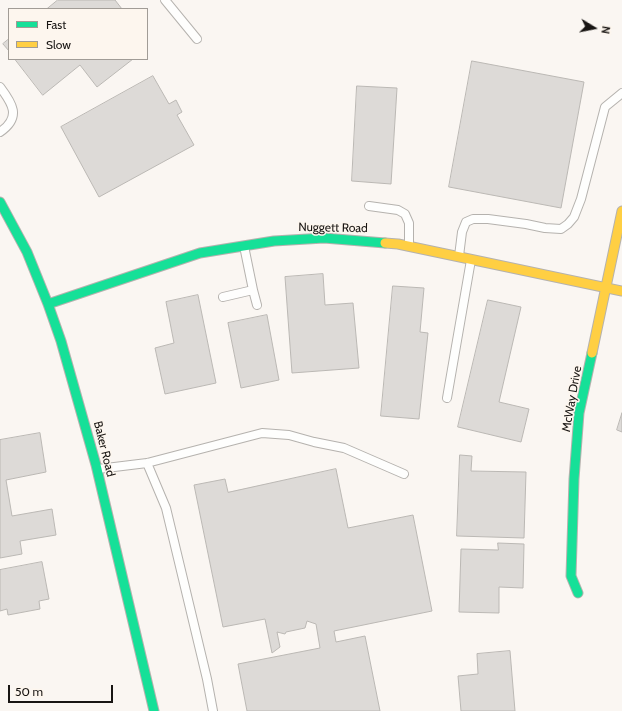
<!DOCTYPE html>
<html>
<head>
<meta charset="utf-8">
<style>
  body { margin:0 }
  #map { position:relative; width:622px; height:711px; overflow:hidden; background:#faf6f2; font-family:Cabin,sans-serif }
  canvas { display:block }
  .legend { position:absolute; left:8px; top:8px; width:140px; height:52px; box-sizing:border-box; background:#fdf6ee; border:1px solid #a19c96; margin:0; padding:5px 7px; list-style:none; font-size:12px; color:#181513 }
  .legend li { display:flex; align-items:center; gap:8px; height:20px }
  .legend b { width:20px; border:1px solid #a19c96 }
  .north { position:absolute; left:574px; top:8px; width:40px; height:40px; -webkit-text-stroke:3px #fdf6ee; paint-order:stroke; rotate:100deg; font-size:11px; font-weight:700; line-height:16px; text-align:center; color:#181513 }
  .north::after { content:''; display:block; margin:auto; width:14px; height:18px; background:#181513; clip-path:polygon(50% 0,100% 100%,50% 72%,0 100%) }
  .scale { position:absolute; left:8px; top:685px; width:105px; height:18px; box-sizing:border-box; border:2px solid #181513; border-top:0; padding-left:5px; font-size:12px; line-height:14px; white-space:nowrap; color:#181513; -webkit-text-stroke:3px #fdf6ee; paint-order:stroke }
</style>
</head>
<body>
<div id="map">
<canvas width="622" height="711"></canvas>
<ul class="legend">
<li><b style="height:5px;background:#16e098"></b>Fast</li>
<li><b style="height:5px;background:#ffcf43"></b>Slow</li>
</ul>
<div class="north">N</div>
<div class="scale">50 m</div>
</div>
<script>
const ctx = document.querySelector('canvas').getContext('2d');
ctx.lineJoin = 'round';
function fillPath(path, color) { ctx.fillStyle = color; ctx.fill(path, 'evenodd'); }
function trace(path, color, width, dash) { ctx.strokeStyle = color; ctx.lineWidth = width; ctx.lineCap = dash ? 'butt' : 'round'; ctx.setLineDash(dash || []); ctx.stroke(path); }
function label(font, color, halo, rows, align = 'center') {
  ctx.font = font + ' Cabin,sans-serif'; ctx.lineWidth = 3; ctx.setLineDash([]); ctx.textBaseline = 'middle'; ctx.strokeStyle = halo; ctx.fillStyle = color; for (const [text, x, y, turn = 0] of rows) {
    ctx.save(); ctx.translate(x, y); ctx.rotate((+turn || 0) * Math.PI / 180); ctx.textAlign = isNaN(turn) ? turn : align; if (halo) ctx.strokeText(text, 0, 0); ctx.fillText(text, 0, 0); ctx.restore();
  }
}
const building = new Path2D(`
  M58,0h57l7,9h-75z
  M9,39v12l-6,-7z
  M15,59h118l-36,28 -17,-22 -37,30z
  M472,61l112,21 -23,126 -112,-21z
  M153,76l16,28 7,-4 6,12 -5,3 17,30 -95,52 -38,-70z
  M357,86l40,2 -6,96 -39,-3z
  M323,274l2,31 28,-2 6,65 -67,5 -7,-96z
  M393,286l31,2 -4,44 8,1 -9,86 -38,-3z
  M198,295l18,88 -51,11 -10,-46 19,-5 -8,-41z
  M488,300l33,7 -22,95 30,7 -8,33 -63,-15z
  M267,315l12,65 -38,8 -13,-65z
  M622,413v19l-5,-2z
  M40,433l6,39 -40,8 6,36 40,-7 4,26 -36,6 2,13 -22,4v-118z
  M460,455l12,1 -1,15 55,1 -2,66 -67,-2z
  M336,469l12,59 65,-13 19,96 -98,20 2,11 29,-6 15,75h-133l-9,-47 82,-16 -4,-24 -9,-3 -2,7 -19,4 -1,2 -8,-2 3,15 -8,6 -7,-34 -42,8 -29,-142 31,-6 3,13z
  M498,543l26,1 -1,44 -24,-1v26l-40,-1 2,-63 37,1z
  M42,562l7,37 -10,2 1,8 -32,6 -1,-6 -7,2v-41z
  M510,651l5,60h-54l-3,-35 20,-2 -1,-20z`);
fillPath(building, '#dddad7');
trace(building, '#bbb8b4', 1);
const lane = new Path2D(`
  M165,0l32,39
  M0,87c12,16 22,30 0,45
  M369,206l29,4 7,4 4,9v22
  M244,246l9,44
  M459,256l3,-24 4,-10 7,-3h15l38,5 19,4 16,1 7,-5 6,-7 7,-18 24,-92 17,-14
  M223,297l30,-7 4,15
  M447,398l24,-138
  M147,463l19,45 41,171 6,32
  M98,469l49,-6 115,-30 27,2 25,7 30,6 60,26`);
const fast = new Path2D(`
  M0,202l27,50 21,52 13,37 35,124 58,246
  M48,304l152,-51 74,-12 50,-3 61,5
  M578,593l-7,-17 3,-97 5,-66 13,-60`);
const slow = new Path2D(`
  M385,243l13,1 224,47
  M592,353l30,-142`);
trace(lane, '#b5b2ae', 10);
trace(fast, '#b5b2ae', 11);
trace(slow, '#b5b2ae', 11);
trace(lane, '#fefefd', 8);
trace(fast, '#16e098', 9);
trace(slow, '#ffcf43', 9);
label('12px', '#181513', '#fdf6ee', [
  ["Nuggett Road",333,228,1],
  ["McWay Drive",572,399,-80],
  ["Baker Road",104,449,76]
]);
</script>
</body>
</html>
